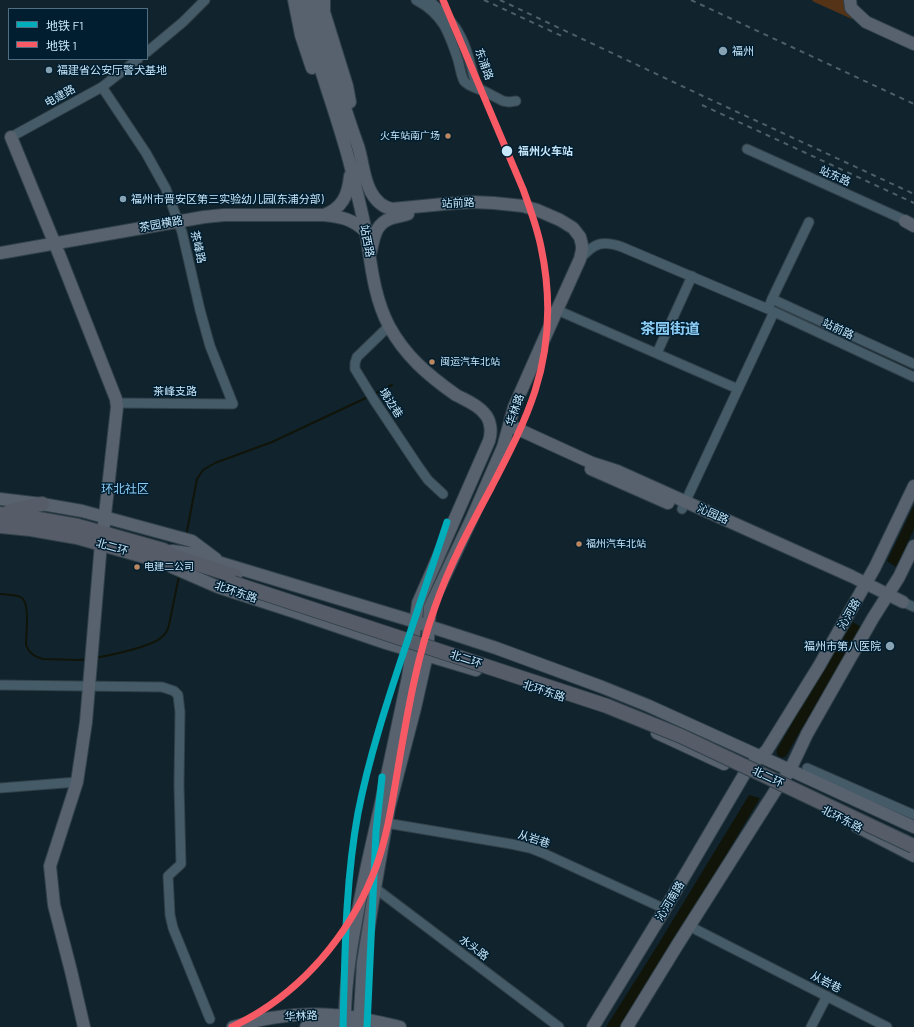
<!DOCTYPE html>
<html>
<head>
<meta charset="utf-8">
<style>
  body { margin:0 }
  #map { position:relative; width:914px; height:1027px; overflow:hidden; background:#11242d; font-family:Barlow,"Noto Sans SC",sans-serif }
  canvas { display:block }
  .legend { position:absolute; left:8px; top:8px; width:140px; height:52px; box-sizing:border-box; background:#001e30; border:1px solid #506e81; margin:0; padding:5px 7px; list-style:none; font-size:12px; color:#c7e7fb }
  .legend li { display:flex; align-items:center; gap:8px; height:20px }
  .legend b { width:20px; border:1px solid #506e81 }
</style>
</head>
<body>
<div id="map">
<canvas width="914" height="1027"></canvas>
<ul class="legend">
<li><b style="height:5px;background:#00adbb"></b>地铁 F1</li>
<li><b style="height:5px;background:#f75a64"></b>地铁 1</li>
</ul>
</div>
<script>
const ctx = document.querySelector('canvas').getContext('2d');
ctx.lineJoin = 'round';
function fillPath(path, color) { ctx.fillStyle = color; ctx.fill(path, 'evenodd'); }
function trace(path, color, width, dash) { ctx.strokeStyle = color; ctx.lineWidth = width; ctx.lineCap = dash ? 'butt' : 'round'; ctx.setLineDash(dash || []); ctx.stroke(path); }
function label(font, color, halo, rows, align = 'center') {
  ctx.font = font + ' Barlow,"Noto Sans SC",sans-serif'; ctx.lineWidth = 3; ctx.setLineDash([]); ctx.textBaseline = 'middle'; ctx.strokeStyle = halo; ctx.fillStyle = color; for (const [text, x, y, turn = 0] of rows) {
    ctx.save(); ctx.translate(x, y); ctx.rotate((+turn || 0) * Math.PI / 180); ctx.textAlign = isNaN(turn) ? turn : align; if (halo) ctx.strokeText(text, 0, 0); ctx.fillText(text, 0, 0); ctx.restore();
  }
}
fillPath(new Path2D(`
  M813,0h31l9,17 -1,2 -40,-18z`), '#543317');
fillPath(new Path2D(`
  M914,505v24l-18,38 -9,-6z
  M853,622l8,5 -58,100 -10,-5z
  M749,795l11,3 -56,94 -85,135h-13l53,-84z`), '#101409');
trace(new Path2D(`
  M374,394l18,-9
  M186,536l11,-57 6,-9 12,-7 57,-21 96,-45
  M0,594c6,1 17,0 22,4 8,6 4,37 4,47 3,8 8,12 17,14l37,1 7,-1
  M95,658c16,-3 58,-11 68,-22 3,-3 5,-6 6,-11l10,-49`), '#101409', 2);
trace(new Path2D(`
  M782,752l22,-39`), '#101409', 11);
const minor = new Path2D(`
  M416,0c27,14 33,33 42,60 2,7 3,16 6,21 4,5 12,7 17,9
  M428,0c13,10 26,22 33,37 7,13 10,30 14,44l5,8 23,12 6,1 7,-1
  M147,52l36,-30 22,-22
  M102,87l44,66 20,36 16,43 18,78 10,36 23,58 -116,-1
  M11,137l91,-50 36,-28
  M747,149l162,73
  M580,259c14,-16 22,-19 42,-12l146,62 146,68
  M772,299l37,-77
  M768,309l4,-10 142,65
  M557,310l181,79
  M389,326l-32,31 -2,6v6l19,31 44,66 10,14 15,14
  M657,353l35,-77
  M682,509l92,-197
  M903,602l11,5
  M0,685l162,2 12,4 4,4 2,17 -1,73 2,79 -13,12 2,39 3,13 37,91
  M807,768l107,47
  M0,788l77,-6
  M386,823l125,21 19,4 15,6 120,55
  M375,888l184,139
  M689,926l198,101
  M811,1027l16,-31`);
const major = new Path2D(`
  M294,0l7,35 11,33
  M303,0c4,25 11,49 19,73 10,32 21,63 29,95 5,22 11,43 15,65 5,31 8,65 23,93 16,30 40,50 67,69 9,5 21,9 28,18 7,7 8,19 5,28l-32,73 -39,89 -6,48 -4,26c-13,61 -26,123 -40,184 -11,54 -24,111 -23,166
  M315,0c4,27 12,53 21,79 7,23 14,45 22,67 5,15 5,32 13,46 5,9 11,15 21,17l52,-5 28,-2 22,1 29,3 14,4 23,10 13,8 7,9 2,8v5l-2,9 -23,51 -43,97 -11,40 -31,71 -42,89 -3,48 -12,53 -26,100 -14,80 -12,75 -4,64
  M850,0l1,8 15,14 48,22
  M324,10v-10
  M324,12l23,74 3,16
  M11,137l50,122 55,140 1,8 -14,126
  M324,215c18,-7 24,-19 26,-39
  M905,221l9,5
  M371,251c3,-15 5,-28 21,-33 6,-2 11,-2 16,-4
  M0,253l204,-36 20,-2h100c18,2 28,4 41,16
  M509,425l83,38 25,8 234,105 52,26
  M591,469l77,34
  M0,499l42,5 40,7 110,30 24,18
  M172,551l16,2 228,69 80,26 106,39 47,19 141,64 124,57
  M172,567l46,20 74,24 94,32 90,27
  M657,733l67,31
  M856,826l58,30
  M84,1027l-13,-56 -17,-66 -4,-39 27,-84 9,-60 15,-179
  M233,1027c33,-10 67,-15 100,-12 22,1 45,7 67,12
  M306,1027l23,-1 24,1
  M593,1027l72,-118 80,-136 5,-7 17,-16 52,-84 56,-99 39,-81
  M627,1027l51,-83 99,-156 13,-18 17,-36 66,-116 26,-41 15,-31`);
const highway = new Path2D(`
  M10,511l32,-7
  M0,514l33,4 45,8 85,24 13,7 59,19
  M0,526l31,3 46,8 106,30`);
trace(minor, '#31414a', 11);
trace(major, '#31414a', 14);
trace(highway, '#31414a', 16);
trace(minor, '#465b68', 9);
trace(major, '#57626e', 12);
trace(highway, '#565c68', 14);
trace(new Path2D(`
  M484,0l80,37
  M500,0l205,97 209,97
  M691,0l223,104
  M702,105l212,98`), '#4d6069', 2, [5, 5]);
const highwayBridge = new Path2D(`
  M233,583l374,123 74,30 232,110`);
trace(highwayBridge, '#31414a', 16, []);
trace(highwayBridge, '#565c68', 14);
trace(new Path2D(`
  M343,1027c2,-71 2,-143 15,-214 11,-56 29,-111 47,-165 14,-42 28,-84 42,-126
  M367,1027l9,-196 6,-54`), '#00adbb', 7);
trace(new Path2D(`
  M232,1027c10,-5 20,-10 29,-16 52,-33 93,-85 115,-144 12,-33 17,-70 23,-105 9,-52 18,-105 36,-155 14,-41 35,-80 56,-119 16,-31 33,-63 44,-97 15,-47 16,-97 6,-144 -4,-20 -11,-39 -18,-58l-80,-189`), '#f75a64', 7);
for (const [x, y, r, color] of [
  [723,51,5,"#87a3b3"],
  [49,70,4,"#87a3b3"],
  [448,136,3.5,"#bb8660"],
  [507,151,6,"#c7e7fb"],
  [123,199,4,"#87a3b3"],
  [432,362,3.5,"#bb8660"],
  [579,544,3.5,"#bb8660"],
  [137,567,3.5,"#bb8660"],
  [890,646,5,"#87a3b3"]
]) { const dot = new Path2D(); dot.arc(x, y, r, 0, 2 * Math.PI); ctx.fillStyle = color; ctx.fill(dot); trace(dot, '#001e30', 1.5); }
label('10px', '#c7e7fb', '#001e30', [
  ["火车站南广场",440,136,"right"],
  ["闽运汽车北站",440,362],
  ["福州汽车北站",586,544],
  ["电建二公司",144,567]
], 'left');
label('11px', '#c7e7fb', '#001e30', [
  ["福州",732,51],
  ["福建省公安厅警犬基地",57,70],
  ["福州市晋安区第三实验幼儿园(东浦分部)",131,199],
  ["福州市第八医院",881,646,"right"]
], 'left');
label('11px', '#c7e7fb', '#001e30', [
  ["东浦路",484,64,70],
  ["电建路",60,96,-29],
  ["站东路",835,176,24],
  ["站前路",458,203,-3],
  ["茶园横路",161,224,-10],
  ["站西路",367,241,79],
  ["茶峰路",198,247,77],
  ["站前路",838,329,25],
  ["茶峰支路",175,391],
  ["境边巷",391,403,57],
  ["华林路",515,410,-71],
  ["沁园路",713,514,24],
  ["北二环",112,547,16],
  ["北环东路",236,592,19],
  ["沁河路",849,614,-60],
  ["北二环",466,659,18],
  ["北环东路",544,691,18],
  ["北二环",768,777,25],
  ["北环东路",842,819,27],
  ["从岩巷",534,839,18],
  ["沁河南路",670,901,-59],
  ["水头路",474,948,37],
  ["从岩巷",826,982,27],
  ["华林路",301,1016,-3]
]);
label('bold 11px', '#c7e7fb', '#001e30', [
  ["福州火车站",518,151]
], 'left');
label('12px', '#8ccdf6', '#001e30', [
  ["环北社区",125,489]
]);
label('bold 15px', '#8ccdf6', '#001e30', [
  ["茶园街道",670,329]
]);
</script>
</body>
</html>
